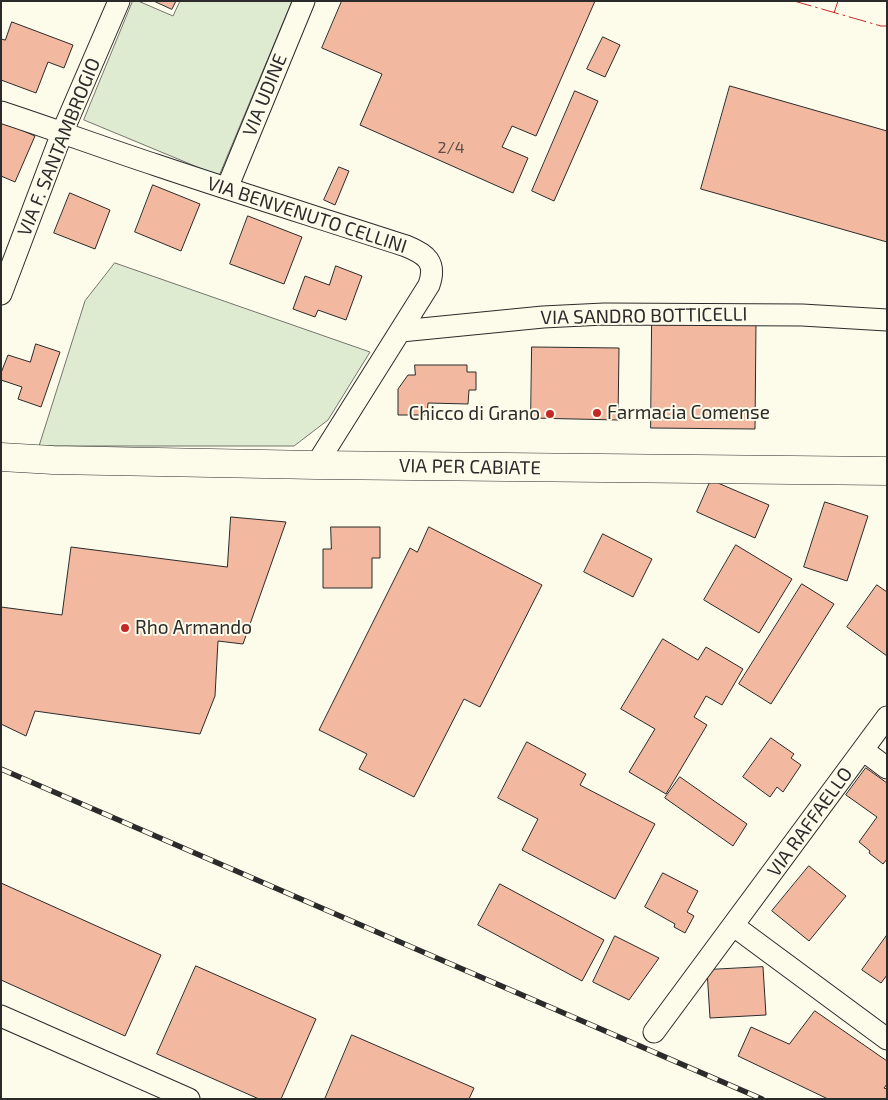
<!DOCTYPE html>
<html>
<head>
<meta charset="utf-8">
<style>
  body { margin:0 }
  #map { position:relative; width:888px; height:1100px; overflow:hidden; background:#fdfbea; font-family:"Exo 2",sans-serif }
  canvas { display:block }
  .frame { position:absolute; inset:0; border:2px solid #2b2b2b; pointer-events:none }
</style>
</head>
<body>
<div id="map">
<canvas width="888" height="1100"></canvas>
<div class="frame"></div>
</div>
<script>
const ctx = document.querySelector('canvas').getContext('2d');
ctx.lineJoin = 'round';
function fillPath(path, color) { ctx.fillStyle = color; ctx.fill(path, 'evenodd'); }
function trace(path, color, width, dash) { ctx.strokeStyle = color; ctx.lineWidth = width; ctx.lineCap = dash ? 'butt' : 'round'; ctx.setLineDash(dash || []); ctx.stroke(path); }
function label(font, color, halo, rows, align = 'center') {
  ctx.font = font + ' "Exo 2",sans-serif'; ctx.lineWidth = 4; ctx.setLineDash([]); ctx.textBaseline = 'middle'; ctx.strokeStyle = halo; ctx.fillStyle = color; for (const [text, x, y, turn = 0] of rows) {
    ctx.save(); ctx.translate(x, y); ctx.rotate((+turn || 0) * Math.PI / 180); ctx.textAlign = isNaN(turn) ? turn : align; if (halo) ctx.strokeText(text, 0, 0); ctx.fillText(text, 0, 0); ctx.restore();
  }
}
const green = new Path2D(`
  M133,1h5l35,15 7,-15h112l-73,175 -135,-56z
  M115,263l255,89 -42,68 -34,26h-255l46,-145z`);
fillPath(green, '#deebd1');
trace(green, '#74746e', 1);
const building = new Path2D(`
  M154,1h22l-4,8z
  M342,1h253l-59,135 -24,-10 -10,21 26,11 -15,35 -153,-68 22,-51 -60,-26z
  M12,22l61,23 -9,23 -16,-6 -12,31 -35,-13v-41l4,1z
  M603,37l17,8 -15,32 -18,-8z
  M730,86l157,45v111l-186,-53z
  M575,91l23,10 -44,100 -22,-10z
  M1,121l34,15 -20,46 -14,-6z
  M339,167l10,4 -14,34 -11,-5z
  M153,185l47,19 -19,47 -46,-19z
  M70,193l40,17 -15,39 -41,-16z
  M248,216l54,21 -18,47 -54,-20z
  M336,266l26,10 -16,44 -28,-10 -3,7 -22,-8 12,-33 24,9z
  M652,322h104l-1,107 -104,-1z
  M36,344l24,8 -19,55 -23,-8 4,-12 -21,-7v-7l7,-18 22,7z
  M532,347l87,1 -1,72 -87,-2z
  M415,365h52v7h9v18h-7l-1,14 -40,-1 -1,12h-29v-26l10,-14h7z
  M711,480l58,25 -14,33 -58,-26z
  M825,502l43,14 -21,65 -43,-14z
  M231,517l55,5 -43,122 -25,-3 -3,55 -15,38 -165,-23 -9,25 -25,-12v-117l61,8 9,-68 156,20z
  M331,527h49v31h-8v30h-49v-39h8z
  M429,527l113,58 -62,122 -16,-8 -50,98 -55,-28 8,-15 -48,-24 91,-182 7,4z
  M603,534l49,25 -19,38 -49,-25z
  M736,545l56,34 -33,54 -55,-33z
  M802,584l32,20 -63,100 -32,-20z
  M877,585l10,7v64l-40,-29z
  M663,639l35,21 8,-13 37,22 -21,36 -16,-9 -12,21 13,8 -41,69 -37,-22 26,-43 -34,-20z
  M771,738l23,16 -3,4 10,7 -18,27 -6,-5 -7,10 -27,-20z
  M527,742l59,32 -6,11 75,39 -40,75 -93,-49 16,-31 -40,-21z
  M866,768l21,15v76l-4,5 -14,-11 1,-2 -11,-9 18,-25 -31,-22z
  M680,777l67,47 -14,22 -68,-48z
  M809,866l37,30 -37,45 -37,-30z
  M663,873l35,18 -11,21 7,4 -9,17 -11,-6 1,-3 -30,-17z
  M1,883l160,72 -36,81 -124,-56z
  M500,884l104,56 -22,41 -104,-56z
  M887,935v40l-6,8 -19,-13z
  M615,936l44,22 -30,42 -36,-18z
  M196,966l120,53 -35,80h-22l-102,-45z
  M763,967l3,48 -56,3 -3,-48z
  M815,1011l72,50v23l-3,4 3,1v10h-59l-90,-43 13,-29 38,17z
  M352,1035l122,53 -5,11h-144z`);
fillPath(building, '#f2b8a0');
trace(building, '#2b2b2b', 1);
const street = new Path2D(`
  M1,112c52,17 103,36 155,53 83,28 167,54 250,81 20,8 31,16 23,39l-113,180
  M227,188l77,-187
  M1,294l61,-161 57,-132
  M401,331l142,-14 61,-3 198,1 85,5
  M863,750l24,18
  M734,926l153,113
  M1,1016l188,83
  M654,1032l233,-315`);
const secondary = new Path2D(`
  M1,457l52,3 263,5 571,6`);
trace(street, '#2b2b2b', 23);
trace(secondary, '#2b2b2b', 29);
trace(street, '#fdfbea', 21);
trace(secondary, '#fdfbea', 28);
const rail = new Path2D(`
  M1,769l761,330`);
trace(rail, '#2b2b2b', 5.5);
trace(rail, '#fdfbea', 4, [11]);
trace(new Path2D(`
  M794,1l87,25h6
  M834,13l4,-12`), '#c62828', 1, [18, 4, 2.5, 4]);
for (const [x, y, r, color] of [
  [597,413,5,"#c62828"],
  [550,414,5,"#c62828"],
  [125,628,5,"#c62828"]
]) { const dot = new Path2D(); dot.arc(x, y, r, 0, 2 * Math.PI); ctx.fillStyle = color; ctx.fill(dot); trace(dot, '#fdfbea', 2); }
label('16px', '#5d4e48', null, [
  ["2/4",451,148]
]);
label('19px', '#2b2b2b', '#fdfbea', [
  ["VIA UDINE",265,95,-68],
  ["VIA F. SANTAMBROGIO",59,147,-68],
  ["VIA BENVENUTO CELLINI",307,215,18],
  ["VIA SANDRO BOTTICELLI",644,316,-1],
  ["VIA PER CABIATE",470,467,1],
  ["VIA RAFFAELLO",810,822,-54]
]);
label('19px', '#2b2b2b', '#fdfbea', [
  ["Farmacia Comense",607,413],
  ["Chicco di Grano",540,414,"right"],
  ["Rho Armando",135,628]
], 'left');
</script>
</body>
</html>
